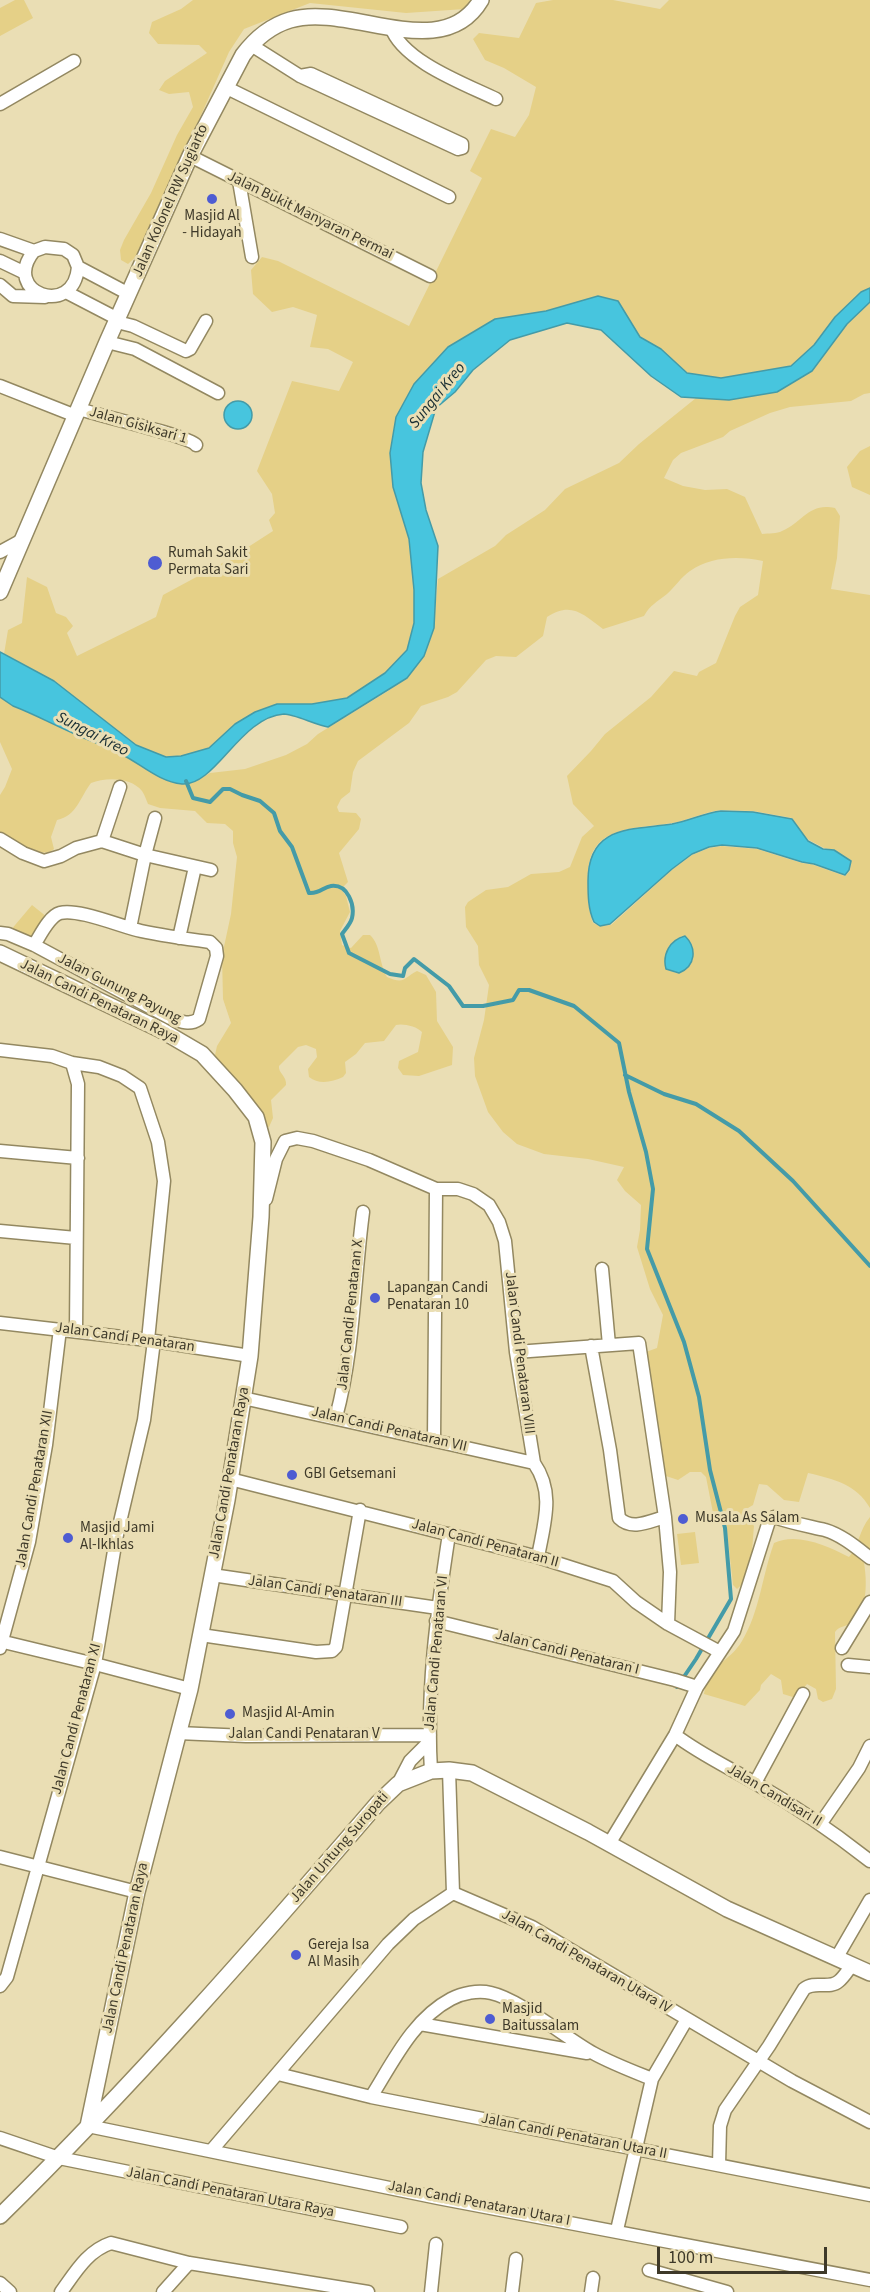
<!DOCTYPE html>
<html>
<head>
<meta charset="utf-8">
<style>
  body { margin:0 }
  #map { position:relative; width:870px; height:2292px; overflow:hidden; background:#eadeb4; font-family:"Source Sans 3",sans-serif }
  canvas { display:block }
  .scale { position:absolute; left:657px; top:2247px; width:170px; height:27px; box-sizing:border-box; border:3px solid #3e3929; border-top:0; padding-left:8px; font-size:18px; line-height:21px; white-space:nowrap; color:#3e3929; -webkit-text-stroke:4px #eadeb4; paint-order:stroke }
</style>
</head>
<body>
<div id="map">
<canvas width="870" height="2292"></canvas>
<div class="scale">100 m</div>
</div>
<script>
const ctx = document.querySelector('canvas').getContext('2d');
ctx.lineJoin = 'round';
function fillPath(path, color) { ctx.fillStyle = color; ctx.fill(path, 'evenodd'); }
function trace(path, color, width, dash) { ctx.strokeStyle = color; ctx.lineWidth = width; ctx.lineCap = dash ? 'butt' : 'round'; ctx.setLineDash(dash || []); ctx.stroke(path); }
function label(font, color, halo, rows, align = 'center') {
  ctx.font = font + ' "Source Sans 3",sans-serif'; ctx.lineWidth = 6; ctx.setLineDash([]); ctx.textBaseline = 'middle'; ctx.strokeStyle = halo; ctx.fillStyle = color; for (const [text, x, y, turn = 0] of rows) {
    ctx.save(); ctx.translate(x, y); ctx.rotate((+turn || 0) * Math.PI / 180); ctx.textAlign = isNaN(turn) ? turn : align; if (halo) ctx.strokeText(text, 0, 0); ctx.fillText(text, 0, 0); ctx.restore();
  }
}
fillPath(new Path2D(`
  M15,0h9l9,18 -33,18v-28z
  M193,0h277l-5,9 -59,4 -96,-10 -66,26 -15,23 -89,201 -12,11 -7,-4 -1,-10 4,-10 27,-47 26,-58 16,-28 -4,-15 -20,2 -10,-4 6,-9 42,-28 -8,-8 -41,-1 -9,-11 3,-11 29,-13z
  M553,0h60l47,9 9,-9h201v288l-9,4 -26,25 -21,28 -23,21 -70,12 -34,-5 -26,-24 -21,-12 -22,-36 -123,18 -99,98 -6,36 3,34 16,52 5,51v33l-7,27 -22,23 -38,25 -35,6h-35l-68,44 -28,8 -15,1 -30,-12 -82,-64 -50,-27 4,-24 14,-7 5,-46 20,10 9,26 10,4 7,9 -6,7 10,23 79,-39 7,-22 65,-35 45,-29 -4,-11 6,-7 -3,-19 -15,-23 35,-90 47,10 14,-29 -25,-13 -18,-2 7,-32 -24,-8 -21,5 -19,-18 -2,-24 11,-13 16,4 131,65 73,-148 -12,-7 21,-42 24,8 14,-22 7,-28 -32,-19 -19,-8 -12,-21 6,-6 40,5 17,-35z
  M867,302h3v91l-6,1 -13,7 -61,6 -20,6 -40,18 -7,6 -42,16 -8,7 -9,18 19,8 22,4 22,-1 18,8 17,37c7,-1 15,0 20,-3 21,-9 27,-29 53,-23l5,8 -3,42 -6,31 39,6v913c-14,-24 -36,-29 -62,-35l-9,29 -15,-2 -17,-15 -8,-1 -6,21 -10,6 11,15c-2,19 -1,51 -17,63l-4,-4 -7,-63 -11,1 -9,-46 -5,-5h-11l-12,8 -12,-4 -20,-124 11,-4 6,-33 -13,-26 -13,-42 3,-17 1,-25 -16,-14 -8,-11 7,-13 -36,-8 -44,-5 -27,-10 -14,-12 -15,-20 -13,-36 -1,-18 10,-38 5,-35 -10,-20 -1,-19 -12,-19 -1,-20 3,-5 18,-12 22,-3 23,-13 28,-2 11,-5 12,-30 12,-11 -21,-22 -6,-28 24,-25 14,-17 46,-37 23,-26 23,5 2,-4 17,-9 19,-47 5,-9 18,-12 5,-34c-23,-5 -52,-5 -73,10 -9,6 -15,16 -23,23 -10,8 -17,11 -23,22l-41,13c-20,-15 -32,-28 -56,-12l-4,19 -27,21 -20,-1 -10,4 -29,32 -9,5 -27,9 -12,17 -51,38 -5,11 -3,20 -9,7 -4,8 2,5 17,1 5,6 -2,10 -20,24 9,29 -7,7 5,7 4,16 -10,19 2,14 9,3 12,-13h7c11,10 9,29 17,42 18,8 16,1 30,-6l9,4 10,17 1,29 16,26 -1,18 -33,11 -16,-1 -5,-7 1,-7 19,-9 4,-20c-5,-6 -20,-9 -26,-7l-12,16 -19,2 -9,11 -11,8 1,11 -3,4c-11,5 -24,8 -34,0l-1,-8 9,-12 -1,-8 -10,-4 -8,2 -19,19c-1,7 8,10 7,19l-15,15 2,18 -4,9 -3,1c-8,-19 -17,-34 -30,-49 -8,-10 -16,-12 -21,-24l2,-9 14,-23 -8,-24 -1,-43 9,-42 6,-57 -4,-14v-12l-8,-7 -18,-1 -12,-12 -35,-3 -12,-4c-2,-4 -3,-9 -6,-13 -11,-14 -36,-14 -51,-8 -11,14 -14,33 -34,37l-6,17 3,12c-15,12 -40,-9 -54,-17v-37l5,-8 7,-18 -12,-27v-45l13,9 109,48 46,27 16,3 12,-3 14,-8 35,-4 41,-14 21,-11 11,-10 70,-43 36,-35 9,-26 5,-51 57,-33 11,-11 39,-25 20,-21 54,-26 20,-19 57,-46 33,2 83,-29 35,-47zM721,810l32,1 39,7 11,17 6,5 15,8 10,2 17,10 -1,11 -5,5 -34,-12 -9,-1 -45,-14 -35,-3 -13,2 -17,7 -19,14 -62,56 -11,1 -7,-3c-5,-14 -5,-27 -5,-41 -2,-58 43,-52 84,-59 17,-3 32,-11 49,-13zM682,936l10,8 1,16 -17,13 -7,-3 -4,-7 5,-18z
  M870,446v49l-18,-8 -5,-20 13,-16z
  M32,905l15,12 -16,24 -21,-10z
  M870,1517v42l-6,4c3,17 4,48 -12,60 -6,4 -12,2 -17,9l1,57 -4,10 -9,3 -5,-3 -2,-10 -9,-5 -11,14 -13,-4 -2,-14 -10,-6 -10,11 -1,5 -15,16 -41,-12c5,-31 25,-31 38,-53 18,-30 20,-65 32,-98 23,-11 54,3 75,14 10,-11 10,-27 21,-40z
  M695,1532l4,31 -18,2 -4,-31z`), '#e5d087');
const water = new Path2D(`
  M870,288v14l-23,22 -35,47 -35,21 -48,8 -48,-3 -30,-21 -50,-46 -34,-7 -57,17 -37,30 -18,22 -19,16 -13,44 -2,31 5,27 12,36 -4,82 -10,28 -17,22 -79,49c-12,-2 -34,-13 -44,-13 -44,3 -68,72 -102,70 -23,-2 -41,-20 -61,-30 -15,-8 -31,-13 -46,-20 -21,-9 -41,-20 -62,-28l-13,-9v-45l54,29 82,64 30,12 15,-1 28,-8 26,-24 20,-12 22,-8h35l35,-6 38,-25 22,-23 7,-27v-33l-5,-51 -16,-52 -3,-34 6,-36 18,-33 34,-37 47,-28 51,-8 52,-15 20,5 22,36 21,12 26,24 34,5 70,-12 23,-21 21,-28 26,-25z
  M224 415a14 14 0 1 1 28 0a14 14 0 1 1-28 0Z
  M721,811l32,1 39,7 16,22 15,8 11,1 17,11 -2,9 -4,5 -31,-11 -12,-2 -45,-14 -35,-3 -13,2 -17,7 -20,15 -62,55 -10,2 -6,-4c-6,-13 -6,-27 -6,-41 0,-56 43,-51 84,-57 17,-3 32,-11 49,-13z
  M685,936c12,12 11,30 -6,37l-13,-4c-4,-15 4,-29 19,-33z`);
fillPath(water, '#47c5de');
trace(water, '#449ba8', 1.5);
trace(new Path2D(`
  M186,781l7,17 17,4 13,-13h7l12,6 18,6 14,12 6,18 12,16 17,46c11,1 14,-6 22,-7 17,-2 24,19 21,32 -1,5 -7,12 -10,16l7,19 41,21 13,2 2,-8 9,-9 35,27 14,20h20l30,-6 6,-10h10l45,16 45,37 10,49 17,60 7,37 -6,60 37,93 15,55 11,73 15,58 6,71 -35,60 -19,28
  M625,1075l39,19 32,10 43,27 54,50 77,85`), '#449ba8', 4);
const minor = new Path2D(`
  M391,27c11,34 74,57 105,72
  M251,45l49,31 158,73 4,-1v-4l-151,-70 -11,2
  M225,87l224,110
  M0,104l74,-43
  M190,156l240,120
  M239,181l13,76
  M0,239l34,12 11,-4 19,2 9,6 5,12 51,27
  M34,251c-34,42 40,68 44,16
  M0,261l23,11
  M0,285l13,11 32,1
  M66,292l52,27
  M117,322l16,4 53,25 4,-2 16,-28
  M107,342l28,7 83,44
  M0,386l76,30
  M79,409c18,6 110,27 117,36
  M0,552l22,-12
  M0,839l23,14 21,8 17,-5 15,-8 26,-7 43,14 66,15
  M102,841l18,-54
  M130,928l15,-73 10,-37
  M0,933l8,1 26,11 136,73c11,3 19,8 29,1l18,-63 -1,-8 -6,-6c-23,-3 -46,-6 -69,-11 -19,-4 -63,-23 -81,-18 -11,3 -20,23 -26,32
  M179,938l16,-71
  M0,1050l52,6 20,7 27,4 23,9 18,12 18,54 6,39 -16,159
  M72,1063l6,21 -2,247
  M0,1151l78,7
  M266,1199l10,-40 9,-18 12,-3 16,3 56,19 67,29h22l15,5 16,11 10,17 6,19 11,111 18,111c21,30 10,60 4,94
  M0,1231l76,7
  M602,1269l7,76
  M0,1323l148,17 102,16
  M591,1346l19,104 9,68c13,13 31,3 46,-1
  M516,1352l123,-9 26,174 5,55 -2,52
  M243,1398l291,65
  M336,1417c18,-66 18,-137 27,-205
  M434,1440l2,-251
  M230,1479l308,78 75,24 23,21 32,22 52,28
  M212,1575l226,33
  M436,1621l239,59 22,7
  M201,1635l115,17 16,-1 4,-4 24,-137
  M0,1641l95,23 95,25
  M0,1648l29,-106 17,-97 14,-116
  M842,1648l28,-46
  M848,1665l22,2
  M178,1733l68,3 184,-1
  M675,1735c25,19 53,32 80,48 40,23 78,49 115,78
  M449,1770l4,123
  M431,1771c-5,-79 6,-159 18,-237
  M755,1783l48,-89
  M398,1784l12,-23 19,-19
  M821,1823l38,-55 11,-22
  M609,1844l66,-109 22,-48 37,-56 35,-110 5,-4c17,6 34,9 51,13 17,5 32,18 45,28
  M0,1857l137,35
  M453,1893l79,34 260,154 78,41
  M837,1957l33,-57
  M0,1986l7,-9 88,-313 21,-125 28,-119 10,-79
  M420,2024l167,29
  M278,2074l93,23 499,98
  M371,2097c22,-35 42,-78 80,-98 11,-6 27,-9 40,-6 28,6 75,45 102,60 18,10 39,18 59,26
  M88,2126l350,72 432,82
  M0,2138l59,20 342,69
  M211,2151l177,-207 26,-25 39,-26
  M719,2165l1,-39 5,-16 44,-64 35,-57c11,-9 25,1 35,-8 5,-4 9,-11 13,-16
  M617,2230l35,-151 35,-60
  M649,2270l78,22
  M0,2283l10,9
  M61,2292c14,-19 26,-41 50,-49l78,20 179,29
  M163,2292l26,-29
  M431,2292l5,-48
  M512,2292l4,-33
  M591,2292l2,-14`);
const major = new Path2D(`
  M0,592l107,-250 83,-186 53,-101c12,-16 27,-29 47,-35 59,-18 152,46 191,-20
  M0,953l161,77 41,24 33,36 21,27 7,25 -2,75 -11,139 -23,144 -37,189 -53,203 -49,234
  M0,2216c133,-131 256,-271 378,-413l20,-19 33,-13 18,-1 23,3 116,59 139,77 143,64`);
trace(minor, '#938861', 15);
trace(major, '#938861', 18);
trace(minor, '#fff', 12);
trace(major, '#fff', 15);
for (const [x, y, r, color] of [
  [212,199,6,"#4e5cd2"],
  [155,563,8,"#4e5cd2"],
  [375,1298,6,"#4e5cd2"],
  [292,1475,6,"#4e5cd2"],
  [683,1519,6,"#4e5cd2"],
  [68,1538,6,"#4e5cd2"],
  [230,1714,6,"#4e5cd2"],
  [296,1955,6,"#4e5cd2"],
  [490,2019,6,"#4e5cd2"]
]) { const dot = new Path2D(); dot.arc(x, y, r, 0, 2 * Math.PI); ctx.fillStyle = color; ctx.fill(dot); trace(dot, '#eadeb4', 2); }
label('15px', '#3e3929', '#eadeb4', [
  ["Jalan Kolonel RW Sugiarto",171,201,-66],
  ["Jalan Bukit Manyaran Permai",310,216,26],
  ["Jalan Gisiksari 1",138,426,16],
  ["Jalan Gunung Payung",119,989,27],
  ["Jalan Candi Penataran Raya",99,1002,26],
  ["Jalan Candi Penataran X",351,1315,-84],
  ["Jalan Candi Penataran",125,1338,8],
  ["Jalan Candi Penataran VIII",519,1353,83],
  ["Jalan Candi Penataran VII",389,1430,13],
  ["Jalan Candi Penataran Raya",230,1473,-80],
  ["Jalan Candi Penataran XII",35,1489,-80],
  ["Jalan Candi Penataran II",485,1544,15],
  ["Jalan Candi Penataran III",325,1592,8],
  ["Jalan Candi Penataran VI",437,1653,-85],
  ["Jalan Candi Penataran I",567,1653,14],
  ["Jalan Candi Penataran XI",77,1719,-75],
  ["Jalan Candi Penataran V",304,1735],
  ["Jalan Candisari II",774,1796,31],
  ["Jalan Untung Suropati",340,1848,-49],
  ["Jalan Candi Penataran Raya",126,1948,-78],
  ["Jalan Candi Penataran Utara IV",586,1962,30],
  ["Jalan Candi Penataran Utara II",574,2137,11],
  ["Jalan Candi Penataran Utara Raya",230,2193,11],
  ["Jalan Candi Penataran Utara I",479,2204,11]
]);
label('15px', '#3e3929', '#eadeb4', [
  ["Masjid Al",212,217,"center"],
  ["- Hidayah",212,234,"center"],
  ["Rumah Sakit",168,554],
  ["Permata Sari",168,571],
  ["Lapangan Candi",387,1289],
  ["Penataran 10",387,1306],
  ["GBI Getsemani",304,1475],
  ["Musala As Salam",695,1519],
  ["Masjid Jami",80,1529],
  ["Al-Ikhlas",80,1546],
  ["Masjid Al-Amin",242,1714],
  ["Gereja Isa",308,1946],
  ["Al Masih",308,1963],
  ["Masjid",502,2010],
  ["Baitussalam",502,2027]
], 'left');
label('italic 16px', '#192e33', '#eadeb4', [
  ["Sungai Kreo",438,396,-51],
  ["Sungai Kreo",92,735,27]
]);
</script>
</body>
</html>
